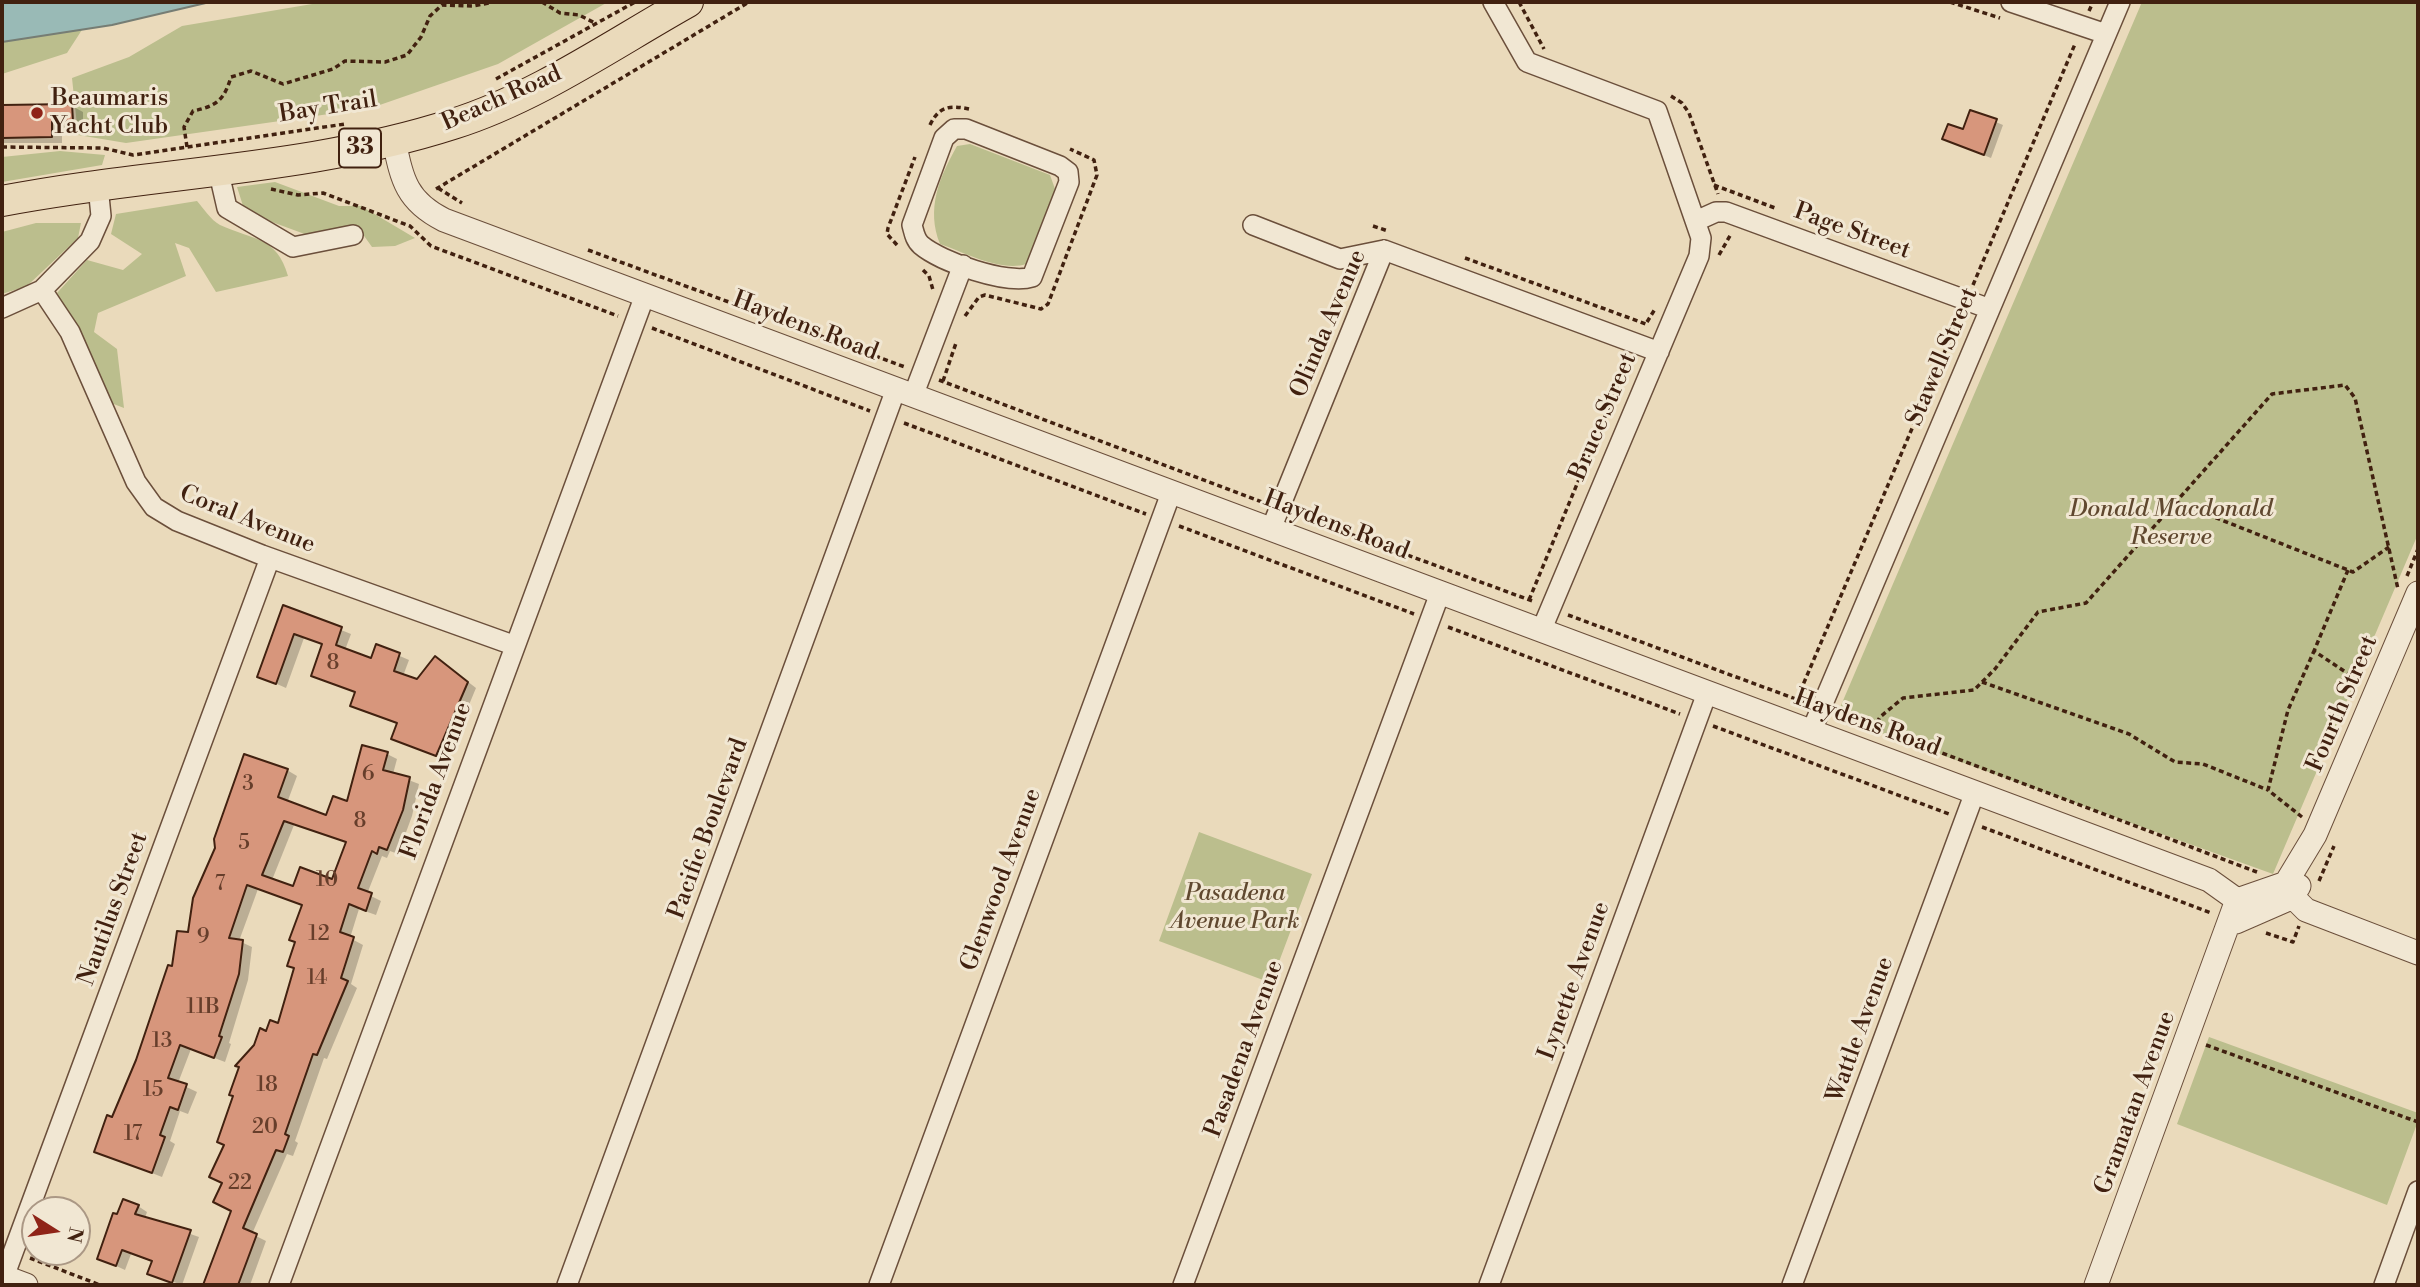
<!DOCTYPE html>
<html>
<head>
<meta charset="utf-8">
<style>
  body { margin:0 }
  #map { position:relative; width:2420px; height:1287px; overflow:hidden; background:#eadabb; font-family:"Libre Bodoni",serif }
  canvas { display:block }
  .frame { position:absolute; inset:0; border:4px solid #412110; pointer-events:none }
  .north { position:absolute; left:21px; top:1196px; width:70px; height:70px; box-sizing:border-box; background:#f1e7d3; border:2px solid #ab9885; border-radius:50%; rotate:102deg; font-size:19px; font-weight:700; line-height:28px; text-align:center; color:#412110 }
  .north::after { content:''; display:block; margin:auto; width:24px; height:32px; background:#8f2418; clip-path:polygon(50% 0,100% 100%,50% 72%,0 100%) }
</style>
</head>
<body>
<div id="map">
<canvas width="2420" height="1287"></canvas>
<div class="frame"></div>
<div class="north">N</div>
</div>
<script>
const ctx = document.querySelector('canvas').getContext('2d');
ctx.lineJoin = 'round';
function fillPath(path, color) { ctx.fillStyle = color; ctx.fill(path, 'evenodd'); }
function trace(path, color, width, dash) { ctx.strokeStyle = color; ctx.lineWidth = width; ctx.lineCap = dash ? 'butt' : 'round'; ctx.setLineDash(dash || []); ctx.stroke(path); }
function label(font, color, halo, rows, align = 'center') {
  ctx.font = font + ' "Libre Bodoni",serif'; ctx.lineWidth = 6; ctx.setLineDash([]); ctx.textBaseline = 'middle'; ctx.strokeStyle = halo; ctx.fillStyle = color; for (const [text, x, y, turn = 0] of rows) {
    ctx.save(); ctx.translate(x, y); ctx.rotate((+turn || 0) * Math.PI / 180); ctx.textAlign = isNaN(turn) ? turn : align; if (halo) ctx.strokeText(text, 0, 0); ctx.fillText(text, 0, 0); ctx.restore();
  }
}
fillPath(new Path2D(`
  M2,2l87,17 -22,34 -65,21z
  M324,2h284l-110,62 -127,44 -245,35 -48,-8 -6,-57 57,-21 53,-31z
  M2142,2h276v532l-145,340 -437,-157z
  M970,144l80,31 5,14 -28,75c-27,8 -61,-11 -87,-20 -14,-35 -1,-66 17,-98z
  M60,151l45,4 -3,10 -100,17v-25z
  M275,182l64,24h22l54,32 -20,8 -23,1 -15,-21 -47,10 -65,-24 -8,-25z
  M197,201c6,7 14,19 23,24 32,15 57,11 68,51l-72,16 -27,-44 -14,-5 11,33 -88,37 -4,19 23,17 7,59 -13,-5 -54,-110 30,-33 36,10 19,-16 -31,-20 5,-20z
  M36,223h45l-3,15 -51,48 -25,8v-62z
  M1199,832l113,42 -41,109 -112,-42z
  M2209,1037l209,76v8l-31,84 -210,-81z`), '#bbbe8d');
const water = new Path2D(`
  M2,2h208l-98,23 -110,17z`);
fillPath(water, '#99bab6');
trace(water, '#767d74', 2);
fillPath(new Path2D(`
  M72,106l11,6v15l-21,1v15h-60v-36z
  M1972,112l31,13 -12,33 -40,-16 13,-10z
  M284,607l67,27 -6,16 27,10 5,-14 32,14 -6,16 14,5 28,-17 31,24 -30,72 -53,-22 5,-14 -36,-13 -9,-6 4,-12 -44,-18 11,-30 -20,-7 -18,50 -27,-12z
  M387,754l10,5 -4,15 26,10 -7,32 -14,38 -8,-3 -3,7 -5,-2 -15,38 14,7 -5,14 -17,-6 -9,29 13,7 -12,39 6,4 -30,71 -3,-1 -29,83 3,2 -5,13 -6,-2 -35,80 14,7 -16,44h-45l28,-74 -9,-28 2,-38 41,-112 12,-8 17,-56 7,-63 -45,-17 -19,52 13,6 -4,33 -19,63 2,1 -6,18 -34,-13 -13,34 19,9 -9,22 -8,-3 -10,30 5,3 -13,33 -66,-26 17,-32 77,-185 97,-164 10,6 -10,27 40,14 22,-13zM294,825l54,18 -15,38 -39,7 -22,-8z
  M138,1206l9,6 -2,6 54,19 -17,48 -33,-12 4,-11 -22,-8 -6,16 -26,-12z`), '#0003');
const building = new Path2D(`
  M72,104l1,17 -21,1v15l-50,1v-33z
  M1970,110l27,9 -13,36 -42,-16 6,-15 15,5z
  M283,605l59,22 -6,18 35,13 5,-14 24,9 -6,18 23,8 18,-23 33,26 -32,74 -45,-17 6,-16 -47,-17 5,-14 -44,-16 11,-32 -28,-10 -18,50 -19,-7z
  M362,745l26,7 -5,18 27,7 -7,33 -16,40 -8,-3 -2,7 -5,-3 -14,37 14,5 -6,18 -17,-7 -9,28 14,5 -13,41 7,3 -31,74 -4,-1 -28,80 4,2 -6,16 -7,-2 -33,78 14,6 -19,51h-35l28,-74 -18,-9 9,-19 -13,-6 15,-32 -7,-3 16,-46 -4,-1 10,-28 -4,-1 19,-21 6,-17 6,3 4,-11 8,3 16,-55 -7,-2 8,-24 -6,-2 13,-35 -55,-20 -18,53 14,2 -4,34 -20,62 3,1 -8,21 -34,-13 -12,33 19,6 -9,26 -8,-3 -10,28 5,2 -13,36 -58,-21 13,-37 5,2 24,-57 32,-95 4,1 5,-35 11,1 5,-34 22,-50 -1,-9 30,-85 44,15 -10,28 48,18 7,-19 14,5zM284,821l62,21 -14,37 -32,-12 -7,19 -31,-11z
  M123,1199l16,6 -4,9 56,16 -19,53 -25,-9 5,-13 -30,-11 -6,16 -19,-7 16,-46 4,1z`);
fillPath(building, '#d7967c');
trace(building, '#412110', 2);
const minor = new Path2D(`
  M1493,2l34,60 130,49 44,127 -2,18 -158,375
  M2011,2l95,32
  M954,129h12l94,37 8,6 1,10 -37,95c-25,8 -91,-15 -111,-32 -6,-5 -7,-13 -9,-20l32,-87z
  M218,169l9,39 66,39 60,-12
  M1696,221l20,-9h10l264,97
  M1253,225l87,34 44,-9
  M1384,250l275,102
  M42,290l28,42 66,150 18,25 23,14 85,34 251,90
  M2,308l40,-18 48,-49 11,-25 -3,-30
  M913,396l50,-131
  M1271,529l113,-279
  M1811,732l309,-730
  M4,1277l266,-719
  M279,1285l366,-990
  M567,1285l329,-896
  M879,1285l292,-792
  M1183,1285l257,-692
  M1489,1285l218,-592
  M1792,1285l183,-493
  M2384,1285l34,-94`);
const tertiary = new Path2D(`
  M394,141c8,38 12,60 50,79l1765,660 28,20 10,15
  M2281,885l25,25 112,43
  M2237,900l49,-17 29,-48 103,-242
  M2236,922l55,-24 8,-12
  M2,1276l24,9
  M2096,1285l141,-385`);
const primary = new Path2D(`
  M2,201c149,-29 305,-30 451,-77 83,-26 160,-80 235,-122`);
trace(minor, '#6b4f3b', 22);
trace(tertiary, '#6b4f3b', 25);
trace(primary, '#412110', 32);
trace(new Path2D(`
  M542,2l18,11 19,2 16,8
  M1519,2l25,47
  M1950,2l50,16
  M2089,11l4,-9
  M496,79l139,-77
  M1671,96l11,7 7,10 29,81
  M930,125c9,-19 20,-20 39,-16
  M2,147l101,1 30,7 212,-31
  M187,147l-3,-20 9,-16c24,-5 31,-11 38,-34l20,-6 32,13 50,-15 12,-8 40,1 22,-7 14,-18 9,-21 12,-11 31,1 21,-4
  M1714,185l61,23
  M438,188l24,15
  M271,189l27,6 25,-2 87,33 21,20 187,70
  M436,189l313,-187
  M1373,226l15,5
  M897,245l-10,-11 1,-6 27,-71
  M588,250l317,117
  M1719,255l12,-21
  M1465,258l181,66
  M923,270l6,6 4,14
  M1973,285l102,-241
  M965,316l14,-19 6,-2 56,14 7,-5 49,-129 -3,-15 -24,-11
  M1647,322l8,-13
  M652,328l218,83
  M939,380l323,122
  M943,381l13,-38
  M904,423l242,91
  M2176,502l177,70 36,-25
  M1296,514l239,88
  M1179,526l235,88
  M2348,570l-34,81 45,30
  M2407,576l11,-27
  M1529,600l99,-239
  M1568,615l236,87
  M1448,627l232,87
  M1982,682l147,52 46,28 28,2 65,26
  M1797,699l162,-381
  M1839,714l418,158
  M1713,726l236,88
  M1873,730l7,-13 23,-19 71,-8 21,-21 43,-57 48,-9 186,-209 73,-9 10,13 43,191
  M2302,817l-34,-27 20,-80 26,-59
  M1982,827l229,86
  M2319,881l15,-35
  M2266,933l27,9 6,-16
  M2206,1045l212,77
  M30,1258l70,27`), '#412110', 3.5, [5, 3.5]);
trace(minor, '#f1e7d3', 19);
trace(tertiary, '#f1e7d3', 23);
trace(primary, '#eadabb', 30);
for (const [x, y, r, color] of [
  [37,113,7,"#8f2418"]
]) { const dot = new Path2D(); dot.arc(x, y, r, 0, 2 * Math.PI); ctx.fillStyle = color; ctx.fill(dot); trace(dot, '#f1e7d3', 2.5); }
label('21px', '#663e2b', null, [
  ["8",333,664],
  ["6",368,775],
  ["3",248,785],
  ["8",360,822],
  ["5",244,844],
  ["10",327,881],
  ["7",220,885],
  ["12",319,935],
  ["9",203,938],
  ["14",317,979],
  ["11B",203,1008],
  ["13",162,1042],
  ["18",267,1086],
  ["15",153,1091],
  ["20",265,1128],
  ["17",133,1135],
  ["22",240,1184]
]);
for (const [x, y, w] of [
  [360,148,42]
]) { const box = new Path2D(); box.roundRect(x - w / 2, y - 19.5, w, 39, 5); ctx.fillStyle = '#f1e7d3'; ctx.fill(box); trace(box, '#412110', 2); }
label('bold 23px', '#412110', null, [
  ["33",360,148]
]);
label('24px', '#412110', '#f1e7d3', [
  ["Beaumaris",51,99],
  ["Yacht Club",51,127]
], 'left');
label('24px', '#412110', '#f1e7d3', [
  ["Beach Road",502,99,-24],
  ["Bay Trail",328,108,-9],
  ["Page Street",1852,232,20],
  ["Olinda Avenue",1329,324,-67],
  ["Haydens Road",805,327,21],
  ["Stawell Street",1943,357,-67],
  ["Bruce Street",1604,417,-67],
  ["Coral Avenue",247,520,22],
  ["Haydens Road",1336,526,21],
  ["Fourth Street",2343,704,-67],
  ["Haydens Road",1867,724,20],
  ["Florida Avenue",437,781,-70],
  ["Pacific Boulevard",709,829,-70],
  ["Glenwood Avenue",1002,880,-70],
  ["Nautilus Street",114,909,-70],
  ["Lynette Avenue",1575,981,-70],
  ["Wattle Avenue",1861,1030,-70],
  ["Pasadena Avenue",1245,1049,-70],
  ["Gramatan Avenue",2136,1103,-70]
]);
label('italic 24px', '#60482f', '#f1e7d3', [
  ["Donald Macdonald",2171,510],
  ["Reserve",2171,538],
  ["Pasadena",1235,894],
  ["Avenue Park",1235,922]
]);
</script>
</body>
</html>
